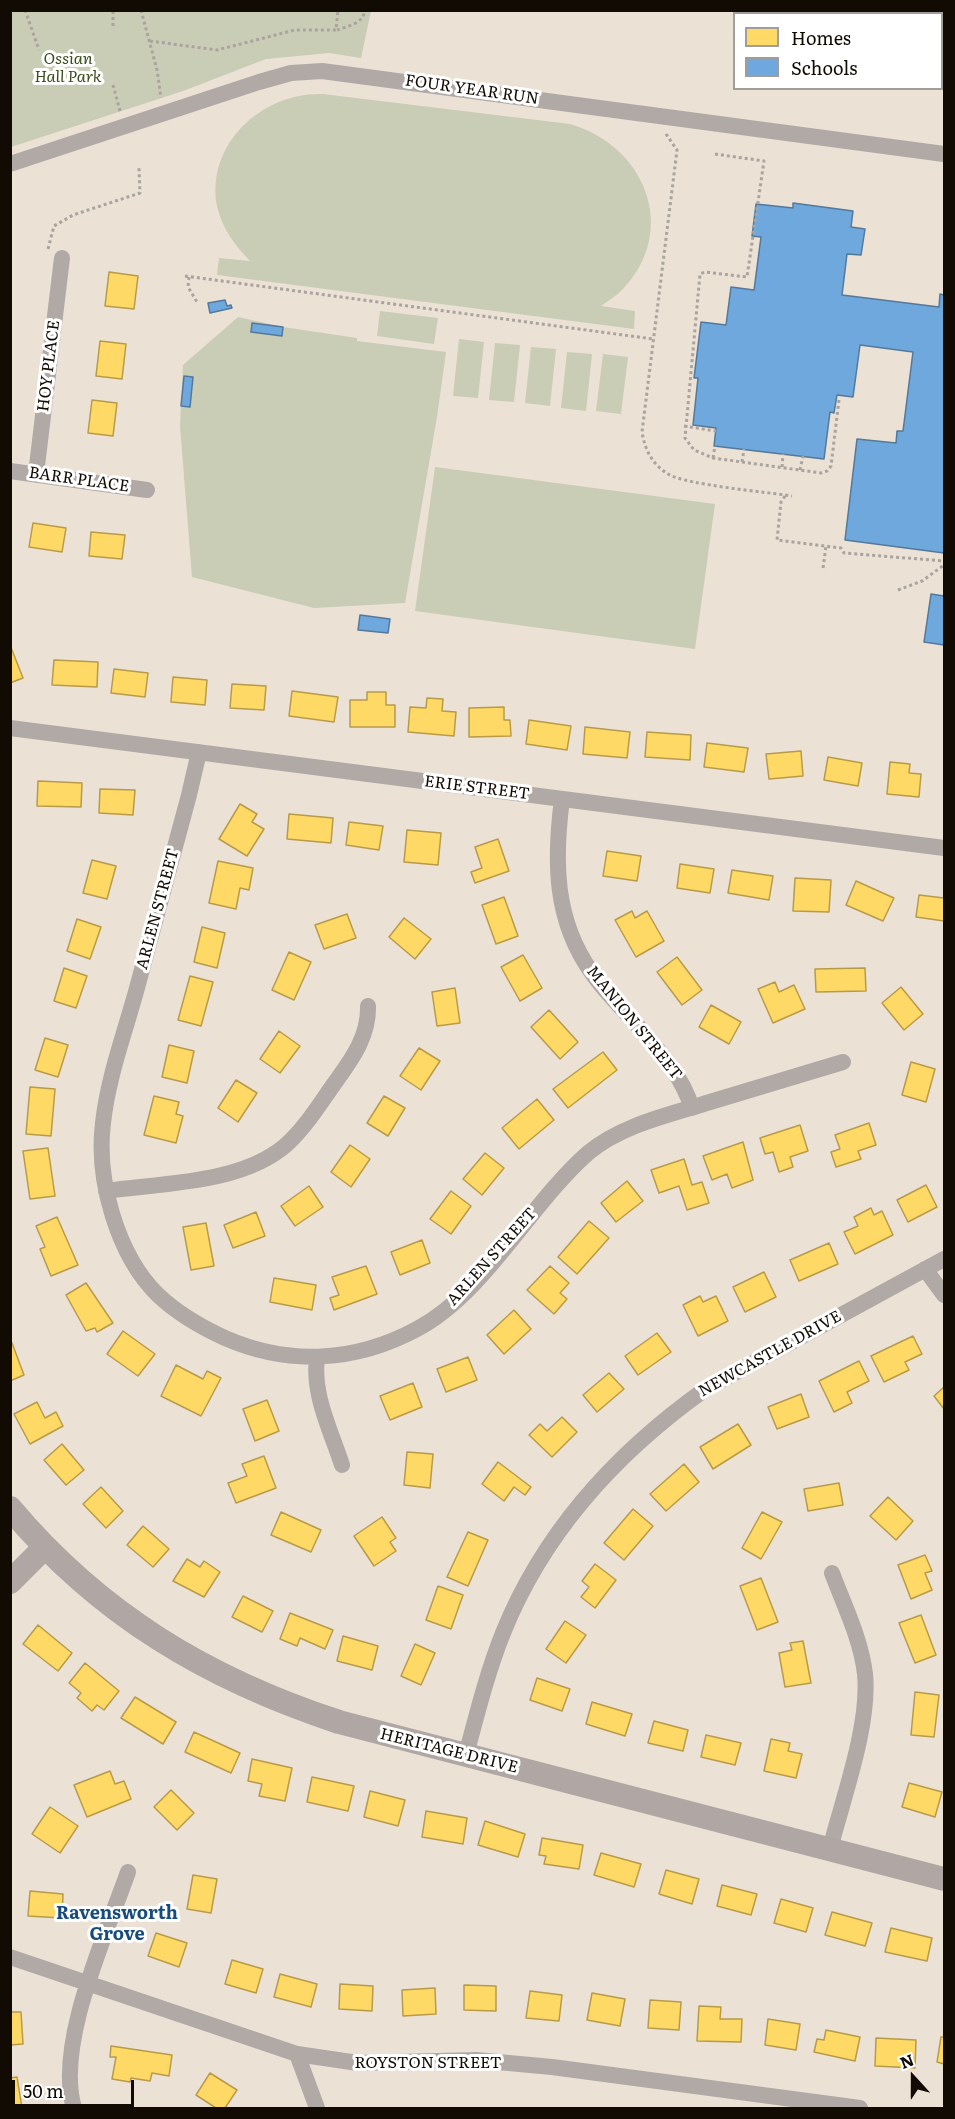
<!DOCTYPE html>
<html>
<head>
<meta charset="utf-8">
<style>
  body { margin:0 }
  #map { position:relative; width:955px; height:2119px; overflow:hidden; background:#ebe1d5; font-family:Literata,serif }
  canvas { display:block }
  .frame { position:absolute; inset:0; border:12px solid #110b04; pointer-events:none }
  .legend { position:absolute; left:733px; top:12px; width:210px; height:78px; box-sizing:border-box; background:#fff; border:2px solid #a09d9b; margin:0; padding:8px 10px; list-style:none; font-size:18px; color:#110b04 }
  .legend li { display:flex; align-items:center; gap:12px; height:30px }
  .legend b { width:30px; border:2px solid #a09d9b }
  .north { position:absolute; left:883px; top:2047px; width:60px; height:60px; -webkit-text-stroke:4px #fff; paint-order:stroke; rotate:339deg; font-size:16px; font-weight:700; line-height:24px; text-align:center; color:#110b04 }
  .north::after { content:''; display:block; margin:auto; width:21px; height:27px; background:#110b04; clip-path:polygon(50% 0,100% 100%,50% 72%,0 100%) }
  .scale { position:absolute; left:12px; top:2080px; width:122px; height:27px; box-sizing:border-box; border:3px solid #110b04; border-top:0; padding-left:8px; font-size:18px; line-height:21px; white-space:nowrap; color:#110b04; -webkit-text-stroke:4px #fff; paint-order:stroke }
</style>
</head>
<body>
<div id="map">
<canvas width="955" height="2119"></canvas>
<div class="frame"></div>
<ul class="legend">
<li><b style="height:16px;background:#ffd966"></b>Homes</li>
<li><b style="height:16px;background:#6fa8dc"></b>Schools</li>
</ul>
<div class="north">N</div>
<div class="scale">50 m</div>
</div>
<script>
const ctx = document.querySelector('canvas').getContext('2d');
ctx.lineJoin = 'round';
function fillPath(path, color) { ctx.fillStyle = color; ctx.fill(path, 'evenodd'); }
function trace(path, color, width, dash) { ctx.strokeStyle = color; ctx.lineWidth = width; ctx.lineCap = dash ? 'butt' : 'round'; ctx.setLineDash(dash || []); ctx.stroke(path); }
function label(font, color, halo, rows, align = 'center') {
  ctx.font = font + ' Literata,serif'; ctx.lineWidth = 6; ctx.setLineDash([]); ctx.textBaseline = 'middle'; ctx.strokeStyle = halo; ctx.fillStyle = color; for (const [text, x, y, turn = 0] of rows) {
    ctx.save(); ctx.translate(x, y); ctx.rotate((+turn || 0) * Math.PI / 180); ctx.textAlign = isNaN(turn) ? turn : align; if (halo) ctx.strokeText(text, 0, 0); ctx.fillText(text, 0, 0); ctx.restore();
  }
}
fillPath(new Path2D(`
  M10,11l1,-1 360,1 -10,47 -32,-5 -63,6 -83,32 -172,56z
  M323,94l247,30c74,21 110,105 53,165 -7,7 -15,12 -22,17l34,5 -1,18 -417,-54 2,-17 31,3c-15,-16 -28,-32 -33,-55 -11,-63 46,-114 106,-112z
  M380,311l58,7 -4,26 -57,-8z
  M238,317l45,10 74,11v3l89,11 -9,65 -32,186 -91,5 -122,-31 -12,-151 3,-61z
  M459,339l25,3 -6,56 -25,-2z
  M495,343l25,2 -6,57 -25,-2z
  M531,347l25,2 -6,57 -25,-3z
  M567,352l25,2 -6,57 -25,-3z
  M603,354l25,3 -7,57 -25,-3z
  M435,467l280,37 -20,145 -280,-38z`), '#c9cdb6');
const homes = new Path2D(`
  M109,272l29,4 -4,33 -29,-3z
  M100,341l26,3 -4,35 -26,-3z
  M92,400l25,3 -4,33 -25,-3z
  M33,523l33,5 -4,24 -33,-5z
  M91,532l34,3 -3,24 -33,-3z
  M10,645l13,33 -13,5z
  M54,660l44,2 -1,25 -45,-2z
  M114,669l34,4 -3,24 -34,-4z
  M173,677l34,3 -2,25 -34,-3z
  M232,684l34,2 -2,24 -34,-2z
  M292,691l46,6 -4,25 -45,-6z
  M367,692h19v13h9v22h-45v-27h17z
  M427,698l16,1 -1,12 14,1 -2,24 -46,-4 2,-25 16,1z
  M504,707v13h6l1,16 -42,1v-29z
  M529,720l42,6 -4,24 -41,-6z
  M585,727l45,5 -3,26 -44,-4z
  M647,732l44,3 -1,25 -45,-3z
  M707,743l41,5 -4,24 -40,-5z
  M801,751l2,25 -34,3 -3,-25z
  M828,757l34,6 -4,23 -34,-6z
  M890,762l20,2 -1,9 12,1 -2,23 -32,-3z
  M38,781l44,2 -1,24 -44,-1z
  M100,789l35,1 -2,25 -34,-2z
  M240,804l17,10 -5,8 12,7 -17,27 -28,-17z
  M289,814l44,4 -2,25 -44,-4z
  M349,822l34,4 -4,24 -33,-5z
  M407,830l34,3 -3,32 -34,-3z
  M498,839l11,32 -34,12 -4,-11 11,-4 -7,-21z
  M607,851l34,5 -4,25 -34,-5z
  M92,860l24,6 -9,33 -24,-6z
  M218,861l35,7 -4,22 -9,-2 -4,21 -27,-6z
  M680,864l34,5 -4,24 -33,-5z
  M732,870l41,6 -4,24 -41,-7z
  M795,878l36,2 -2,32 -36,-1z
  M856,881l38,17 -11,23 -37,-16z
  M919,895l25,3v23l-28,-4z
  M504,897l14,39 -22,8 -14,-39z
  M632,911l3,7 12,-7 17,30 -28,16 -21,-37z
  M347,914l9,24 -32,11 -9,-24z
  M404,918l27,21 -16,20 -26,-22z
  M77,919l24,8 -11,32 -23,-8z
  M202,927l23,6 -8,35 -23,-6z
  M289,952l22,10 -17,38 -22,-10z
  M523,955l19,33 -22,13 -19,-34z
  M677,957l25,33 -20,15 -25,-33z
  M64,968l23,8 -11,32 -22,-7z
  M865,968l1,23 -50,1 -1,-23z
  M190,976l23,6 -12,44 -23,-6z
  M775,982l4,10 15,-7 11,24 -32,14 -15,-34z
  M901,987l22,27 -19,16 -22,-27z
  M455,988l5,35 -23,3 -5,-34z
  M711,1005l30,17 -12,22 -30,-17z
  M549,1010l29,32 -18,17 -29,-32z
  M279,1031l21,15 -20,27 -20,-14z
  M45,1038l23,7 -10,32 -23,-7z
  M169,1045l25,6 -7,32 -25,-6z
  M419,1048l21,13 -19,29 -21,-14z
  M603,1052l14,18 -49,38 -15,-19z
  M911,1062l24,7 -9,33 -24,-7z
  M236,1080l21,13 -19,29 -20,-14z
  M30,1087l25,2 -4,47 -25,-2z
  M154,1096l25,6 -3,12 7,2 -7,27 -32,-8z
  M384,1096l21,12 -17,28 -21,-13z
  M537,1099l17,21 -35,29 -17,-21z
  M869,1123l7,22 -18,6 3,8 -25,8 -5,-15 9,-3 -5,-14z
  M800,1125l8,26 -18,6 3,10 -14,5 -6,-20 -8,2 -5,-16z
  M743,1142l10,38 -21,8 -5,-14 -15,6 -9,-24z
  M350,1145l20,14 -19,28 -20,-15z
  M48,1148l7,48 -25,3 -7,-48z
  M485,1153l19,15 -22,27 -19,-16z
  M684,1159l8,26 10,-3 7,21 -22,7 -8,-24 -20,7 -8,-23z
  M627,1181l16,20 -27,21 -15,-19z
  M926,1185l11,22 -29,15 -11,-22z
  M309,1186l14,21 -28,19 -14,-20z
  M451,1191l20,15 -20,28 -21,-15z
  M871,1208l3,7 8,-4 11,24 -38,19 -11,-22 14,-6 -4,-9z
  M256,1212l9,24 -32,12 -9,-23z
  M57,1217l21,48 -27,11 -11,-27 5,-2 -9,-21z
  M589,1221l20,17 -32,36 -19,-17z
  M206,1223l8,43 -23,4 -8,-43z
  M422,1240l8,23 -30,12 -9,-23z
  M829,1243l9,21 -39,17 -9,-21z
  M366,1266l11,28 -43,16 -4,-12 9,-3 -7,-18z
  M550,1266l19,17 -9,10 7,6 -13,15 -27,-24z
  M764,1272l12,25 -31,15 -12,-25z
  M274,1278l42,7 -4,25 -42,-8z
  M86,1283l27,40 -16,9 -2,-4 -9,3 -20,-36z
  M700,1296l3,6 13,-6 12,25 -30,15 -15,-31z
  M514,1310l17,19 -27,25 -17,-19z
  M123,1331l32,23 -17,22 -31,-22z
  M657,1333l14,19 -33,23 -13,-19z
  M913,1336l9,18 -17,8 4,8 -25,12 -13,-26z
  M12,1343l12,32 -14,6v-37z
  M468,1357l9,23 -31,12 -9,-23z
  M859,1361l10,20 -22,11 5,11 -18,9 -15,-31z
  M176,1365l27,14 4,-8 14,7 -20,38 -40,-20z
  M609,1373l15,16 -27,23 -14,-17z
  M413,1383l9,24 -32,13 -10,-24z
  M944,1387v22l-10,-13z
  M801,1394l8,23 -32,12 -9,-22z
  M267,1400l12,31 -24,10 -12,-32z
  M37,1402l8,16 11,-6 7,14 -33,18 -16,-30z
  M562,1417l15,15 -25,25 -23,-22 11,-11 7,7z
  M738,1424l13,21 -38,24 -13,-22z
  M62,1444l22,26 -18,15 -22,-25z
  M407,1452l26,2 -3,34 -26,-3z
  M264,1456l12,32 -40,15 -8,-20 19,-7 -5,-12z
  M498,1462l33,25 -6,8 -11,-8 -10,14 -22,-17z
  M684,1464l15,18 -33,29 -16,-17z
  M839,1483l4,22 -35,6 -4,-22z
  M101,1487l22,24 -17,17 -23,-24z
  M888,1497l25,24 -17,19 -26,-24z
  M633,1509l20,17 -29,34 -20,-17z
  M281,1512l40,18 -10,22 -40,-17z
  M762,1512l20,10 -21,37 -19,-11z
  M382,1517l14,21 -6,4 6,9 -22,15 -20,-30z
  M143,1526l26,23 -16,18 -26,-22z
  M468,1532l20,8 -20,46 -21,-9z
  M925,1555l7,16 -7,2 7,17 -21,9 -13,-34z
  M187,1559l13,8 4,-6 16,11 -16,25 -31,-16z
  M595,1564l21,16 -21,28 -14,-11 8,-10 -7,-6z
  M761,1578l17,44 -21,8 -17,-44z
  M438,1586l25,9 -12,34 -25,-9z
  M243,1596l30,15 -11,21 -30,-15z
  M290,1613l43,17 -8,19 -25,-11 -3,8 -17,-7z
  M921,1615l15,40 -21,8 -16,-40z
  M565,1621l21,14 -20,28 -20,-14z
  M38,1625l34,28 -14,18 -35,-27z
  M343,1636l35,10 -6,24 -35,-9z
  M803,1641l8,42 -26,4 -6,-34 13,-3 -2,-7z
  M415,1644l20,9 -14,32 -20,-9z
  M85,1663l34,28 -15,19 -7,-5 -5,6 -15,-13 4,-5 -12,-10z
  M537,1678l33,11 -8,22 -32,-11z
  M915,1692l24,3 -5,42 -23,-2z
  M135,1697l41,25 -13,22 -42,-26z
  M592,1702l40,12 -7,22 -39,-12z
  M654,1721l34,9 -5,21 -35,-8z
  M194,1732l46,21 -9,20 -46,-21z
  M706,1735l35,8 -6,22 -34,-8z
  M771,1739l19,4 -2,8 14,3 -6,24 -32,-7z
  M252,1759l40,9 -7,33 -26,-5 3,-12 -14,-3z
  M110,1771l5,13 9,-3 7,18 -44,18 -13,-32z
  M312,1777l42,9 -6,25 -41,-9z
  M909,1783l33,9 -7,25 -33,-10z
  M171,1790l23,23 -17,17 -23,-23z
  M370,1791l35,9 -7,26 -34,-9z
  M50,1807l28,19 -18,27 -28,-19z
  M426,1811l41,7 -4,26 -41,-7z
  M485,1821l40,13 -7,23 -40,-12z
  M542,1838l41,7 -4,24 -35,-5 2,-8 -7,-1z
  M601,1853l40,11 -7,23 -40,-12z
  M666,1870l33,9 -7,25 -33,-10z
  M193,1875l24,4 -6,34 -24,-4z
  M722,1885l35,9 -6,21 -34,-9z
  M30,1891l33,3 -1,24 -34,-2z
  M781,1899l32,9 -7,24 -32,-9z
  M832,1912l40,11 -7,23 -40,-11z
  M891,1928l41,10 -5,23 -42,-9z
  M156,1933l31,10 -8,24 -31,-11z
  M232,1960l31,9 -7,24 -31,-9z
  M280,1974l37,10 -6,23 -37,-10z
  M340,1984l33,2 -1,25 -33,-2z
  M464,1985l32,1v25l-32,-1z
  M435,1988l1,26 -33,2 -1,-26z
  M530,1991l32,4 -3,26 -33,-3z
  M592,1993l33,6 -5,27 -33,-6z
  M650,2000l31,2 -2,28 -31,-2z
  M699,2006l22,1 -1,12h22l-1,23 -44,-1z
  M10,2012h11l2,32 -13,1z
  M768,2019l32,5 -4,26 -31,-5z
  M826,2030l34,7 -5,24 -41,-9 3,-13 7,1z
  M941,2037h3v27l-7,-2z
  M876,2038l40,2 -1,28 -40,-2z
  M111,2046l61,9 -3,21 -17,-3 -2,8 -19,-3 -1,4 -18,-3 4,-22h-6z
  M210,2073l27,17 -12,18h-9l-20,-13z
  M17,2077l5,31h-12v-30z`);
fillPath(homes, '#ffd966');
trace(homes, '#b89b49', 1.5);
const schools = new Path2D(`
  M793,203l60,8 -2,16 14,2 -4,26 -14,-1 -5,41 97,12 1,-13 4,1v258l-99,-13 12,-101 39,4 1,-12h6l10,-79 -53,-7 -7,52 -16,-2 -3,18 -4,-1 -6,47 -110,-13 2,-18 -23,-3 5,-47h-4l7,-56 25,3 5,-38 23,3 7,-53 -9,-1 4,-32 37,4z
  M225,300l2,6 4,-1 1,3 -22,5 -2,-10z
  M252,323l31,4 -1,9 -31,-4z
  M184,376l9,1 -3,30 -9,-1z
  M931,594l13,2v49l-20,-3z
  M360,615l30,4 -2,14 -30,-3z`);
fillPath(schools, '#6fa8dc');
trace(schools, '#53799b', 1.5);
trace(new Path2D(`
  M25,10l14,40
  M141,10l16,60 4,28
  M113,26v-16
  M337,30c11,-4 26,-6 28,-20
  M150,41l67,9 78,-20h41l2,-20
  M113,85l7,26
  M666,134l11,16 -35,282c3,18 10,32 26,42 18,11 99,18 124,22
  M715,154l49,7 -17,116 -42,-5 -5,2 -15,164 9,12 19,8 108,15 6,-2 4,-5 8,-66
  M48,249l6,-23 19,-11 67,-22 -1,-25
  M185,276l468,63
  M189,277l-1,10 9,15
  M684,426l32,5
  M713,458l2,-12
  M742,462l2,-13
  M782,467l1,-13
  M800,470l3,-14
  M785,496l-4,6 -4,38 64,8 3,5 100,8
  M823,568l3,-22
  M898,590l24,-9 22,-16`), '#aaa39e', 3, [3, 3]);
trace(new Path2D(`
  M10,164l249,-82 32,-9 31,-2 622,83
  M10,471l137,19
  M36,474l26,-216
  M10,728l934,120
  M199,752l-10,43c-17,64 -35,128 -52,193 -12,44 -29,89 -34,135 -7,56 14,132 55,172 18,17 45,33 67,43 64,28 131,24 192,-9 68,-36 112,-124 171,-176 33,-28 81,-38 122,-51 44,-13 89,-27 133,-40
  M562,799c-8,62 -8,121 30,174 13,19 30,35 45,52 23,27 44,49 55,83
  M106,1191c56,-8 135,-7 180,-46 19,-17 33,-40 48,-61 17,-24 35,-47 34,-78
  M925,1269l19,26
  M317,1358c-5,36 14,73 25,107
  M466,1755c11,-41 21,-82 37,-122 41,-102 115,-182 204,-245l237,-129
  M830,1849c13,-51 40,-124 35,-175 -4,-35 -21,-69 -33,-101
  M10,1957l287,97 61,9 118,-3 76,7 308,41
  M297,2054l20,54
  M74,2108c-19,-64 32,-173 54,-236`), '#b0a9a6', 16);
trace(new Path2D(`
  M10,1508c90,107 198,171 329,214l605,157
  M10,1582l35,-35`), '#b0a7a4', 24);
label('italic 16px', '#394d19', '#fff', [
  ["Ossian",68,59],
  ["Hall Park",68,77]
]);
label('16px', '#110b04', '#fff', [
  ["FOUR YEAR RUN",472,90,8],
  ["HOY PLACE",49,366,-83],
  ["BARR PLACE",79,480,8],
  ["ERIE STREET",477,788,7],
  ["ARLEN STREET",158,909,-75],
  ["MANION STREET",634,1023,51],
  ["ARLEN STREET",492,1257,-48],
  ["NEWCASTLE DRIVE",770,1354,-29],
  ["HERITAGE DRIVE",449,1751,14],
  ["ROYSTON STREET",428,2063]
]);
label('bold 18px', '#164b7d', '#fff', [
  ["Ravensworth",117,1914],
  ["Grove",117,1935]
]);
</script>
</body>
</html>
